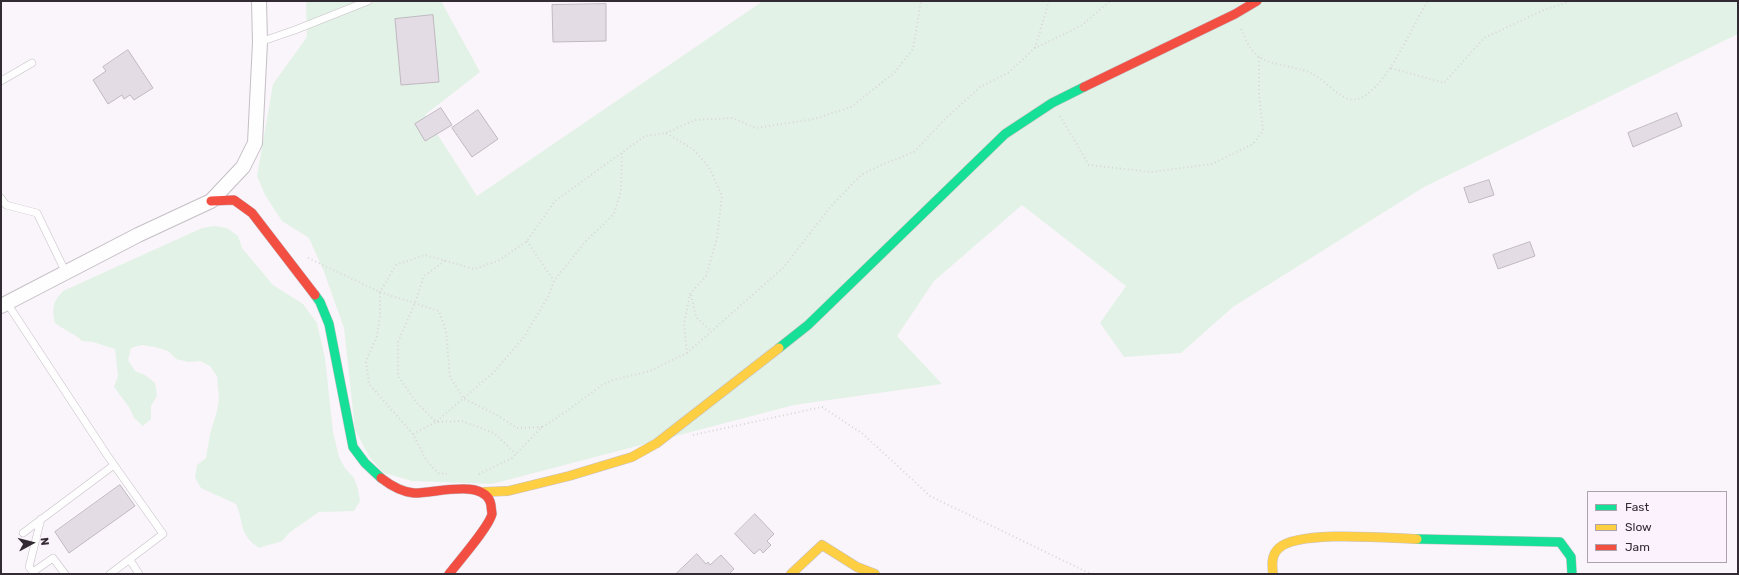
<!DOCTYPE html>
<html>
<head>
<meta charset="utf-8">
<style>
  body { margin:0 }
  #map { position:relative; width:1739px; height:575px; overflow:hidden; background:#faf5fa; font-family:Rubik,sans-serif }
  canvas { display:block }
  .frame { position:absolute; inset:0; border:2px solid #332b34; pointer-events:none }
  .legend { position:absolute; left:1587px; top:491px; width:140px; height:72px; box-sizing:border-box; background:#fcf2fd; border:1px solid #aca2ad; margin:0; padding:5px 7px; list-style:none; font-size:12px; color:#332b34 }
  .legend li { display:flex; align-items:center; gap:8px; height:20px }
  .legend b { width:20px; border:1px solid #aca2ad }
  .north { position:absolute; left:12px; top:523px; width:40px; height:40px; -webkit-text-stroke:3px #fcf2fd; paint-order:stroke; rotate:83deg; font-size:11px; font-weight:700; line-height:16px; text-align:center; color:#332b34 }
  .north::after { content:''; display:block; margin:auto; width:14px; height:18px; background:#332b34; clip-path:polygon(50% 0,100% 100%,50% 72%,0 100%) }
</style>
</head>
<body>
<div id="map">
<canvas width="1739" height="575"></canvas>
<div class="frame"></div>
<ul class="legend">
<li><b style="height:5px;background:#16e098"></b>Fast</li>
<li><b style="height:5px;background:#ffcf43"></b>Slow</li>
<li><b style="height:5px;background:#f24e42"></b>Jam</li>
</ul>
<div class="north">N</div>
</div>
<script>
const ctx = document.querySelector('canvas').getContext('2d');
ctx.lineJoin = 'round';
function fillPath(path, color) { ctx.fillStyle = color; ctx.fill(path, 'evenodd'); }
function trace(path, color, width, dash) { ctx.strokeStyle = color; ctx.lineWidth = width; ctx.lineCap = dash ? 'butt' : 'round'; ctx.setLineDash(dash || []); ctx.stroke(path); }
fillPath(new Path2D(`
  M306,1h135l39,71 -55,43 52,81 286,-195h975v33l-314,153 -191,120 -52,46 -57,4 -24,-34 26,-37 -104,-81 -88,76 -37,55 45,48 -148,21 -302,79 -80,-3 -28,-8 -14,-15 -15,-28 -11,-102 -20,-56 -15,-34 -27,-17 -17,-26 -8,-19 16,-92 34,-47z
  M215,226l12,2 11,8 4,12 31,37 30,19 14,19 8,35 8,74 6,25 6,11 9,10 4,11 2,12 -6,10 -35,1 -29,20 -8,9 -23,7c-21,-15 -14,-23 -23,-44l-35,-16 -6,-10 2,-13 9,-7 4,-24 7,-23 2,-12 -2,-23 -7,-10 -10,-5 -12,1 -12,-3 -8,-8 -13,-4 -13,-2 -11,3 -3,12 7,11 10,4 10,8 2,13 -6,10v13l-8,7 -9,-8 -5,-11 -15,-20 4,-11 -3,-27 -22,-7 -11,-1c-8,-8 -18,-11 -27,-18 -3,-15 -3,-20 8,-32l139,-63z`), '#e3f2e7');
const building = new Path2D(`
  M606,4v37l-53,1 -1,-37z
  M433,15l6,67 -38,3 -6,-66z
  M128,50l25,38 -19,12 -4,-5 -6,4 -2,-4 -14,9 -15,-24 13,-9 -3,-4z
  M441,108l11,17 -27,16 -10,-17z
  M478,110l20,29 -26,18 -20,-29z
  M1677,113l5,13 -49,21 -5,-14z
  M1489,180l5,15 -25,8 -5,-15z
  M1530,242l5,14 -37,13 -5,-14z
  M120,485l15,21 -66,47 -14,-21z
  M755,514l19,20 -7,7 4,4 -8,8 -3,-4 -6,5 -19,-20z
  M697,554l9,10 2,-2 2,3 11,-10 13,14 -5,5h-53z`);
fillPath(building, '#e4dce4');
trace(building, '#bfb8c0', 1);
const lane = new Path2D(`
  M260,42l35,-12 73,-29
  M1,81l31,-18
  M1,198l5,7 31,8 29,60
  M7,303l100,152 56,79 -53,40
  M41,519l-12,48 4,5 20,-14 12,16
  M23,533l91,-68
  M130,560l9,14`);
const street = new Path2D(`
  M1,306l137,-71 73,-34 32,-34 12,-24 5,-101 -1,-41`);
const fast = new Path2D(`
  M315,295l5,7 9,22 24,123 12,16 16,15
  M779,348l29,-23 197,-191 47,-31 32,-16
  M1417,539l143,3 11,15 1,17`);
const slow = new Path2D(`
  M483,492l25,-1 61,-15 63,-19 25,-14 122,-95
  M791,574l31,-29 35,22 18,7
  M1273,574c-1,-9 -2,-19 6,-26 20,-18 109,-10 138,-9`);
const jam = new Path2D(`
  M1084,87l151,-73 22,-13
  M211,201l23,-1 18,13 63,82
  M381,478c9,7 20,14 33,15 19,1 72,-16 77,12 0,3 1,7 1,9 -3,13 -34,48 -43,60`);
trace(lane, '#c5bfc6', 8);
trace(street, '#c5bfc6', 16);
trace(fast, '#c5bfc6', 10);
trace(slow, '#c5bfc6', 10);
trace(jam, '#c5bfc6', 10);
trace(new Path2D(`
  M1241,29c4,9 9,22 18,28 8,6 33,10 44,13 17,4 28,21 43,28 32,15 68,-78 82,-97
  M1035,48l14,-47
  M1391,68l53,15 40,-45 60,-28 27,-9
  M1060,116l29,49 62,7 61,-8 41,-20 10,-13 -4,-36v-38
  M666,133l29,-13 37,-2 24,10 58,-9 37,-12 43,-34 19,-24 8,-48
  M527,241l27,40
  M308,258l72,34v23l-3,21 -11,25 3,23 44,50 13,26 12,13 9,1
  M445,261l-21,15 -9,27 -17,39v34l18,26 20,20 58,-50 30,-35 24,-40 6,-16 31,-39 29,-28 7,-23 1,-39
  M691,295l5,22 15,14
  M542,427l-25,1 -20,-13 -33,-16 -14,-22 -4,-46 -7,-20 -59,-19 16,-27 29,-10 49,14 24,-8 29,-20 28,-40 90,-65 21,-3 27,16 16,18 13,29 -5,42 -11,38 -16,18 -6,30 3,29
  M413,434l23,-12 26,-1 32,12 22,21
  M693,435l129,-28 41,27 67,62 161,78
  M479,474l33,-16 30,-31 18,-11 42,-31 11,-5 37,-9 37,-18 97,-86 47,-61 30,-31 18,-9 35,-14 30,-32 36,-33 28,-14 27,-25 46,-22 29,-25`), '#d8d6d9', 2, [1, 3]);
trace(lane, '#fefefe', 7);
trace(street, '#fefefe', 14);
trace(fast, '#16e098', 9);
trace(slow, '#ffcf43', 9);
trace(jam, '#f24e42', 9);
</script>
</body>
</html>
